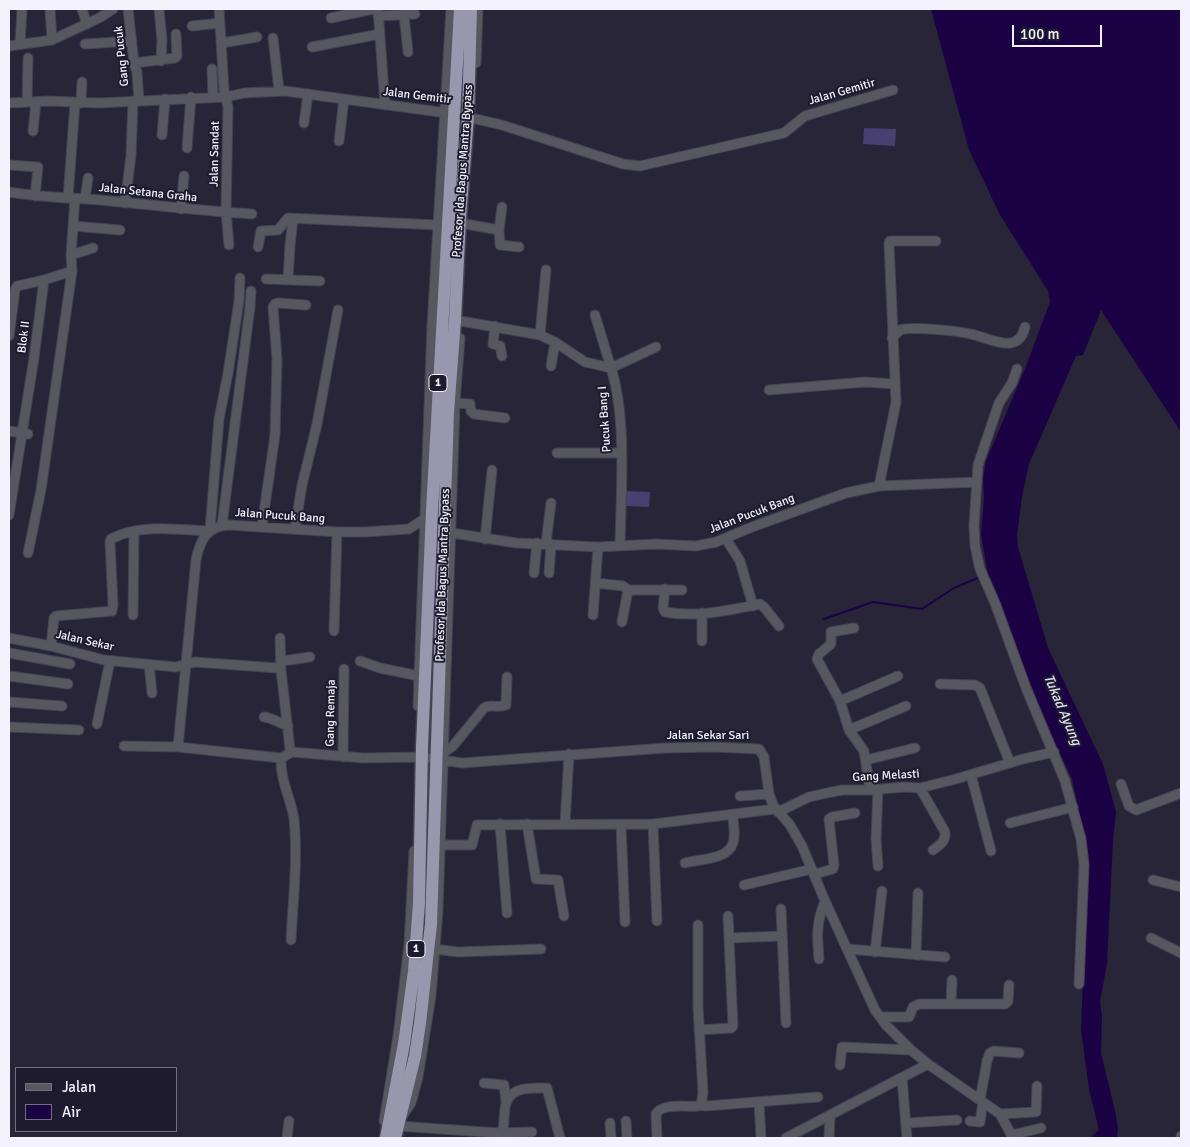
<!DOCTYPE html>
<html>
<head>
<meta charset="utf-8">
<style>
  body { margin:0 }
  #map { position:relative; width:1190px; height:1147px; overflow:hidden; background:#272537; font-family:Signika,sans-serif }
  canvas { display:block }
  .frame { position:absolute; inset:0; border:10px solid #f4f3fd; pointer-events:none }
  .legend { position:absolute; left:15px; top:1067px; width:162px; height:65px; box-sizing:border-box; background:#1d1b2d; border:1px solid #737180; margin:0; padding:6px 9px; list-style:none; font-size:15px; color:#f4f3fd }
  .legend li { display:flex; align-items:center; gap:10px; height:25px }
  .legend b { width:25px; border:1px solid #737180 }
  .scale { position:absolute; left:1012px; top:25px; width:90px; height:22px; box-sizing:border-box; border:2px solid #f4f3fd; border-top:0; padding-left:6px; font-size:15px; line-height:18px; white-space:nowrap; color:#f4f3fd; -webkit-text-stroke:4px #1d1b2d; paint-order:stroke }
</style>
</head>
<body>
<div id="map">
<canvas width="1190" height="1147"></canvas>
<div class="frame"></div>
<ul class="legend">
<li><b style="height:6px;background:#575760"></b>Jalan</li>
<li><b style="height:14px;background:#1b0245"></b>Air</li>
</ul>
<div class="scale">100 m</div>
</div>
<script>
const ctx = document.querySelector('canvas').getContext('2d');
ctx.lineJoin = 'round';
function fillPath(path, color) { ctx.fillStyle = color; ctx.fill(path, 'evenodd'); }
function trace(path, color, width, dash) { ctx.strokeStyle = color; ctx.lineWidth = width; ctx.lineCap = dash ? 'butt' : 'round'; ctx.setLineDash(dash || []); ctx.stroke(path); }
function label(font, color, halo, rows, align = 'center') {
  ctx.font = font + ' Signika,sans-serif'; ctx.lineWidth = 4; ctx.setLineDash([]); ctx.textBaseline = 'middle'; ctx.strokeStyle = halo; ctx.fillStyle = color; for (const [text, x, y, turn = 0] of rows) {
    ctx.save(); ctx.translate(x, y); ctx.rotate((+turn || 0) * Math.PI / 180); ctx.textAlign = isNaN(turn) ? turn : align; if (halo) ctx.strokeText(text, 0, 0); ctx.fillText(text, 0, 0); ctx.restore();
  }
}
fillPath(new Path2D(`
  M864,128l32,1 -1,17 -32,-2z
  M626,491l24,1 -1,15 -24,-1z`), '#484071');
fillPath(new Path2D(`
  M931,9h250v423l-80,-122 -18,45 -7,1 -47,108 -7,32 -5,40 1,11 30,101 55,116 13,48 -3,29 -6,123 -7,38 2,14 -1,37 14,58 3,17 -1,10h-27l9,-8 -10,-41 -8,-59 7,-177 -16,-74 -37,-79 -46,-120 -8,-46 3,-36 -1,-19 3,-18 39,-92 25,-67 -2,-11 -48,-76 -31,-65z`), '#1b0245');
trace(new Path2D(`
  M824,619l49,-17 49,7 32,-21 26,-11`), '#1b0245', 2);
const minor = new Path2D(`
  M50,9l2,31
  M82,9l5,15
  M128,9l6,54 3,9 2,29
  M159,9l3,31 -1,21
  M219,9l5,81 4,17 -2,105 3,33
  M378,9l7,96
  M404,15l4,37
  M378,16l37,-2
  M331,18l42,-9
  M192,26l28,-3
  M273,38l6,52
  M222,43l35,-6
  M20,44l2,-35
  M85,44l47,-3
  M9,46l43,-6 49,-23 12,-8
  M312,47l68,-13
  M134,63l41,-5 2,-2 -1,-22
  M476,63l2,-54
  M212,69l1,28
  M27,102l1,-44
  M9,103l39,-2 51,2 127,-6 18,-4 41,-2 169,23 48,11 121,39 17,2 144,-33 21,-17 88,-26
  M81,103l1,-21
  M304,123l4,-29
  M33,131l3,-29
  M162,135l3,-36
  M339,141l5,-42
  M187,148l4,-51
  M9,165l29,2 -3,29
  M9,192c30,5 61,6 91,8 51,5 101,11 152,14
  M68,198l7,-95
  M85,199l3,-21
  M125,203l6,-47 2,-55
  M181,209l3,-33
  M466,224l33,6 1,15 19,2
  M73,226l47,4
  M499,230l3,-23
  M258,247l3,-16 17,-1 10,-12 150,7
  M71,255l22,-7
  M266,279l54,2
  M288,279l2,-34 3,-26
  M595,315l16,53 45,-21
  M455,320l85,15 15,7 30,20 26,6c16,50 10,124 9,177
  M495,326l-2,18 7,2 2,10
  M540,335l6,-65
  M9,336l6,-46 2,-4 27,-6 28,-9 -1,-16 4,-57
  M892,338c2,-2 6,-6 8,-8 9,-4 59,1 70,4 19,3 48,23 55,-7
  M551,366l4,-24
  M1017,369l-5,14 -13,20 -21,62 -4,60 1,21 5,23 15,34 31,85 39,93 16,58 3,26 -5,119
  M769,390l96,-8 30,2
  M455,403l15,1 1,7 3,3 31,4
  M9,431l19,3
  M557,453h64
  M879,486l17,-84 -7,-159 1,-2h46
  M9,515l25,-157 10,-78
  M222,525l28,-218 1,-16
  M262,526l13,-91 2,-76 -4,-52 2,-3 3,-1 28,2
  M295,529l7,-44 15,-61 21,-114
  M210,530l9,-111 9,-46 11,-72 1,-23
  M446,532l70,11 82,4 58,-3 40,2 20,-4 36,-15 94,-34 33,-7 98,-4
  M485,539l7,-69
  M726,539l14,22 13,45
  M546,543l5,-40
  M28,553l13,-63 31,-219
  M534,573l3,-30
  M549,573l2,-29
  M596,583l27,3 5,4h54
  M665,589l-2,19 2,4c32,6 64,-2 95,-8l4,3 15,19
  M133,615l1,-84
  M593,615l5,-68
  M622,622l6,-32
  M854,628l-23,4v12l-12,10 -2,5 23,42 9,29 15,21 6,39
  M334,631l3,-99
  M9,638l42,8 53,14 72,7 19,-5 82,6 4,2
  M280,638l1,32 9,79 2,3
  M702,641v-28
  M51,646l3,-28 2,-2 56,-5 1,-6 -3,-63 1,-3c29,-15 66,-10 97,-8
  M9,653l61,11
  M282,661l28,-4
  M360,661l20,7 39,8
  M149,665l3,28
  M9,676l59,8
  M940,684l35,1 5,3 30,75
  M840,701l58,-25
  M9,702l53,4
  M418,706l14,-380 19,-317
  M264,717c9,1 15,6 24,9
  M97,724l13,-63
  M9,727l70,3
  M849,730l57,-24
  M124,746l54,1 103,11 11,-6 71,6 59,-1 40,6 203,-15 49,-1 45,2 5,8 5,37 4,11 17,20 12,21 23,55 50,109 11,15 25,25 17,14 72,50 13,24
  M178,747l18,-187c4,-20 11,-34 33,-35l108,7h28l44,-3 15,-10
  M443,753l10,-7 31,-38c6,-4 14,0 22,-3l1,-28
  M343,757l1,-88
  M281,758c-1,22 10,41 13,61 4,41 -1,81 -3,121
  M866,760l49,-12
  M971,775l20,76
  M1121,784l8,22 7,4 45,-17
  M920,788l25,44c1,9 -5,13 -12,18
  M740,796l29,-2
  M778,812l31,-15 18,-4 15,-3h28l34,-3 16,1 36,-9 67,-20 31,-7
  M565,823l4,-69
  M1010,823l63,-16
  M500,824l7,89
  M527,824l9,55 22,1 6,36
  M653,824l4,97
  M621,825l4,97
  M440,845h32l5,-20 176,-1 122,-15
  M685,863c14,-4 43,-3 48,-20 3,-8 0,-19 0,-28
  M878,866l-2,-27 2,-50
  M815,874l18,-5 1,-4 -5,-46 3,-2 23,-4
  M1153,880l28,7
  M744,885l68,-16
  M781,909l5,114
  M698,925v81l5,87 -2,12
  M730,938l52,-2
  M1151,938l30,15
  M435,949l23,3 83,-3
  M848,949l97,8
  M875,952l7,-61
  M916,955l2,-62
  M819,959c-2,-23 -3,-36 6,-58
  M951,1004l1,-24
  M880,1017h29l4,-10 6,-3h86l3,-3 1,-16
  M699,1030l32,-2 2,-2 -5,-110
  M840,1065l2,-18 69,3
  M902,1078l5,60
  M484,1083l20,2 2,17
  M980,1100l7,-39 3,-8 4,-2 25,2
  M759,1102l2,36
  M1000,1114l36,-2 1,-26
  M403,1115l8,-12 7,-26 13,-81 7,-86 17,-507 5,-65
  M384,1121l14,-85 11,-92 5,-93
  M626,1121l1,17
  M970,1121l10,1 3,-20
  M610,1123l1,15
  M906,1123l51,-3
  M398,1126l101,7h2l2,-4c2,-8 0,-20 4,-28 6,-15 27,-13 40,-13l13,50
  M501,1133l31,-1
  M1012,1135l29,-7
  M287,1138l2,-17
  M657,1138l-1,-24c6,-11 30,-7 42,-8l3,-1 5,1 112,-9
  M786,1138l142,-74
  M829,1138l1,-22
  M1181,1138v-2`);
const highway = new Path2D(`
  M386,1138l18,-94 10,-73 5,-68 3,-156 10,-236 28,-502
  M395,1138l20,-82 5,-33 11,-99 17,-512 7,-92 5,-102 8,-102 3,-107`);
trace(minor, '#444253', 11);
trace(highway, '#444253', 15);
trace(minor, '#575760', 9);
trace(highway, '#9997ae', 12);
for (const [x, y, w] of [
  [438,383,18],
  [416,949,18]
]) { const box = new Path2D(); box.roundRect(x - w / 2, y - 8.5, w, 17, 4); ctx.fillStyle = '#1d1b2d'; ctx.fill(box); trace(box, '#f4f3fd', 1); }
label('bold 11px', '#f4f3fd', null, [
  ["1",438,383],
  ["1",416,949]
]);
label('12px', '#f4f3fd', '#1d1b2d', [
  ["Gang Pucuk",122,56,-96],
  ["Jalan Gemitir",842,92,-16],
  ["Jalan Gemitir",417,96,7],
  ["Jalan Sandat",215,154,-89],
  ["Profesor Ida Bagus Mantra Bypass",463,171,-86],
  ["Jalan Setana Graha",148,193,6],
  ["Blok II",24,337,-83],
  ["Pucuk Bang I",605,419,-94],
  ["Jalan Pucuk Bang",752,514,-21],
  ["Jalan Pucuk Bang",280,516,4],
  ["Profesor Ida Bagus Mantra Bypass",443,575,-88],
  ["Jalan Sekar",85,641,13],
  ["Gang Remaja",331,713,-89],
  ["Jalan Sekar Sari",708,736],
  ["Gang Melasti",886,776,-3]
]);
label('italic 14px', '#e1dff4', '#1d1b2d', [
  ["Tukad Ayung",1062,710,67]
]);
</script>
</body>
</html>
